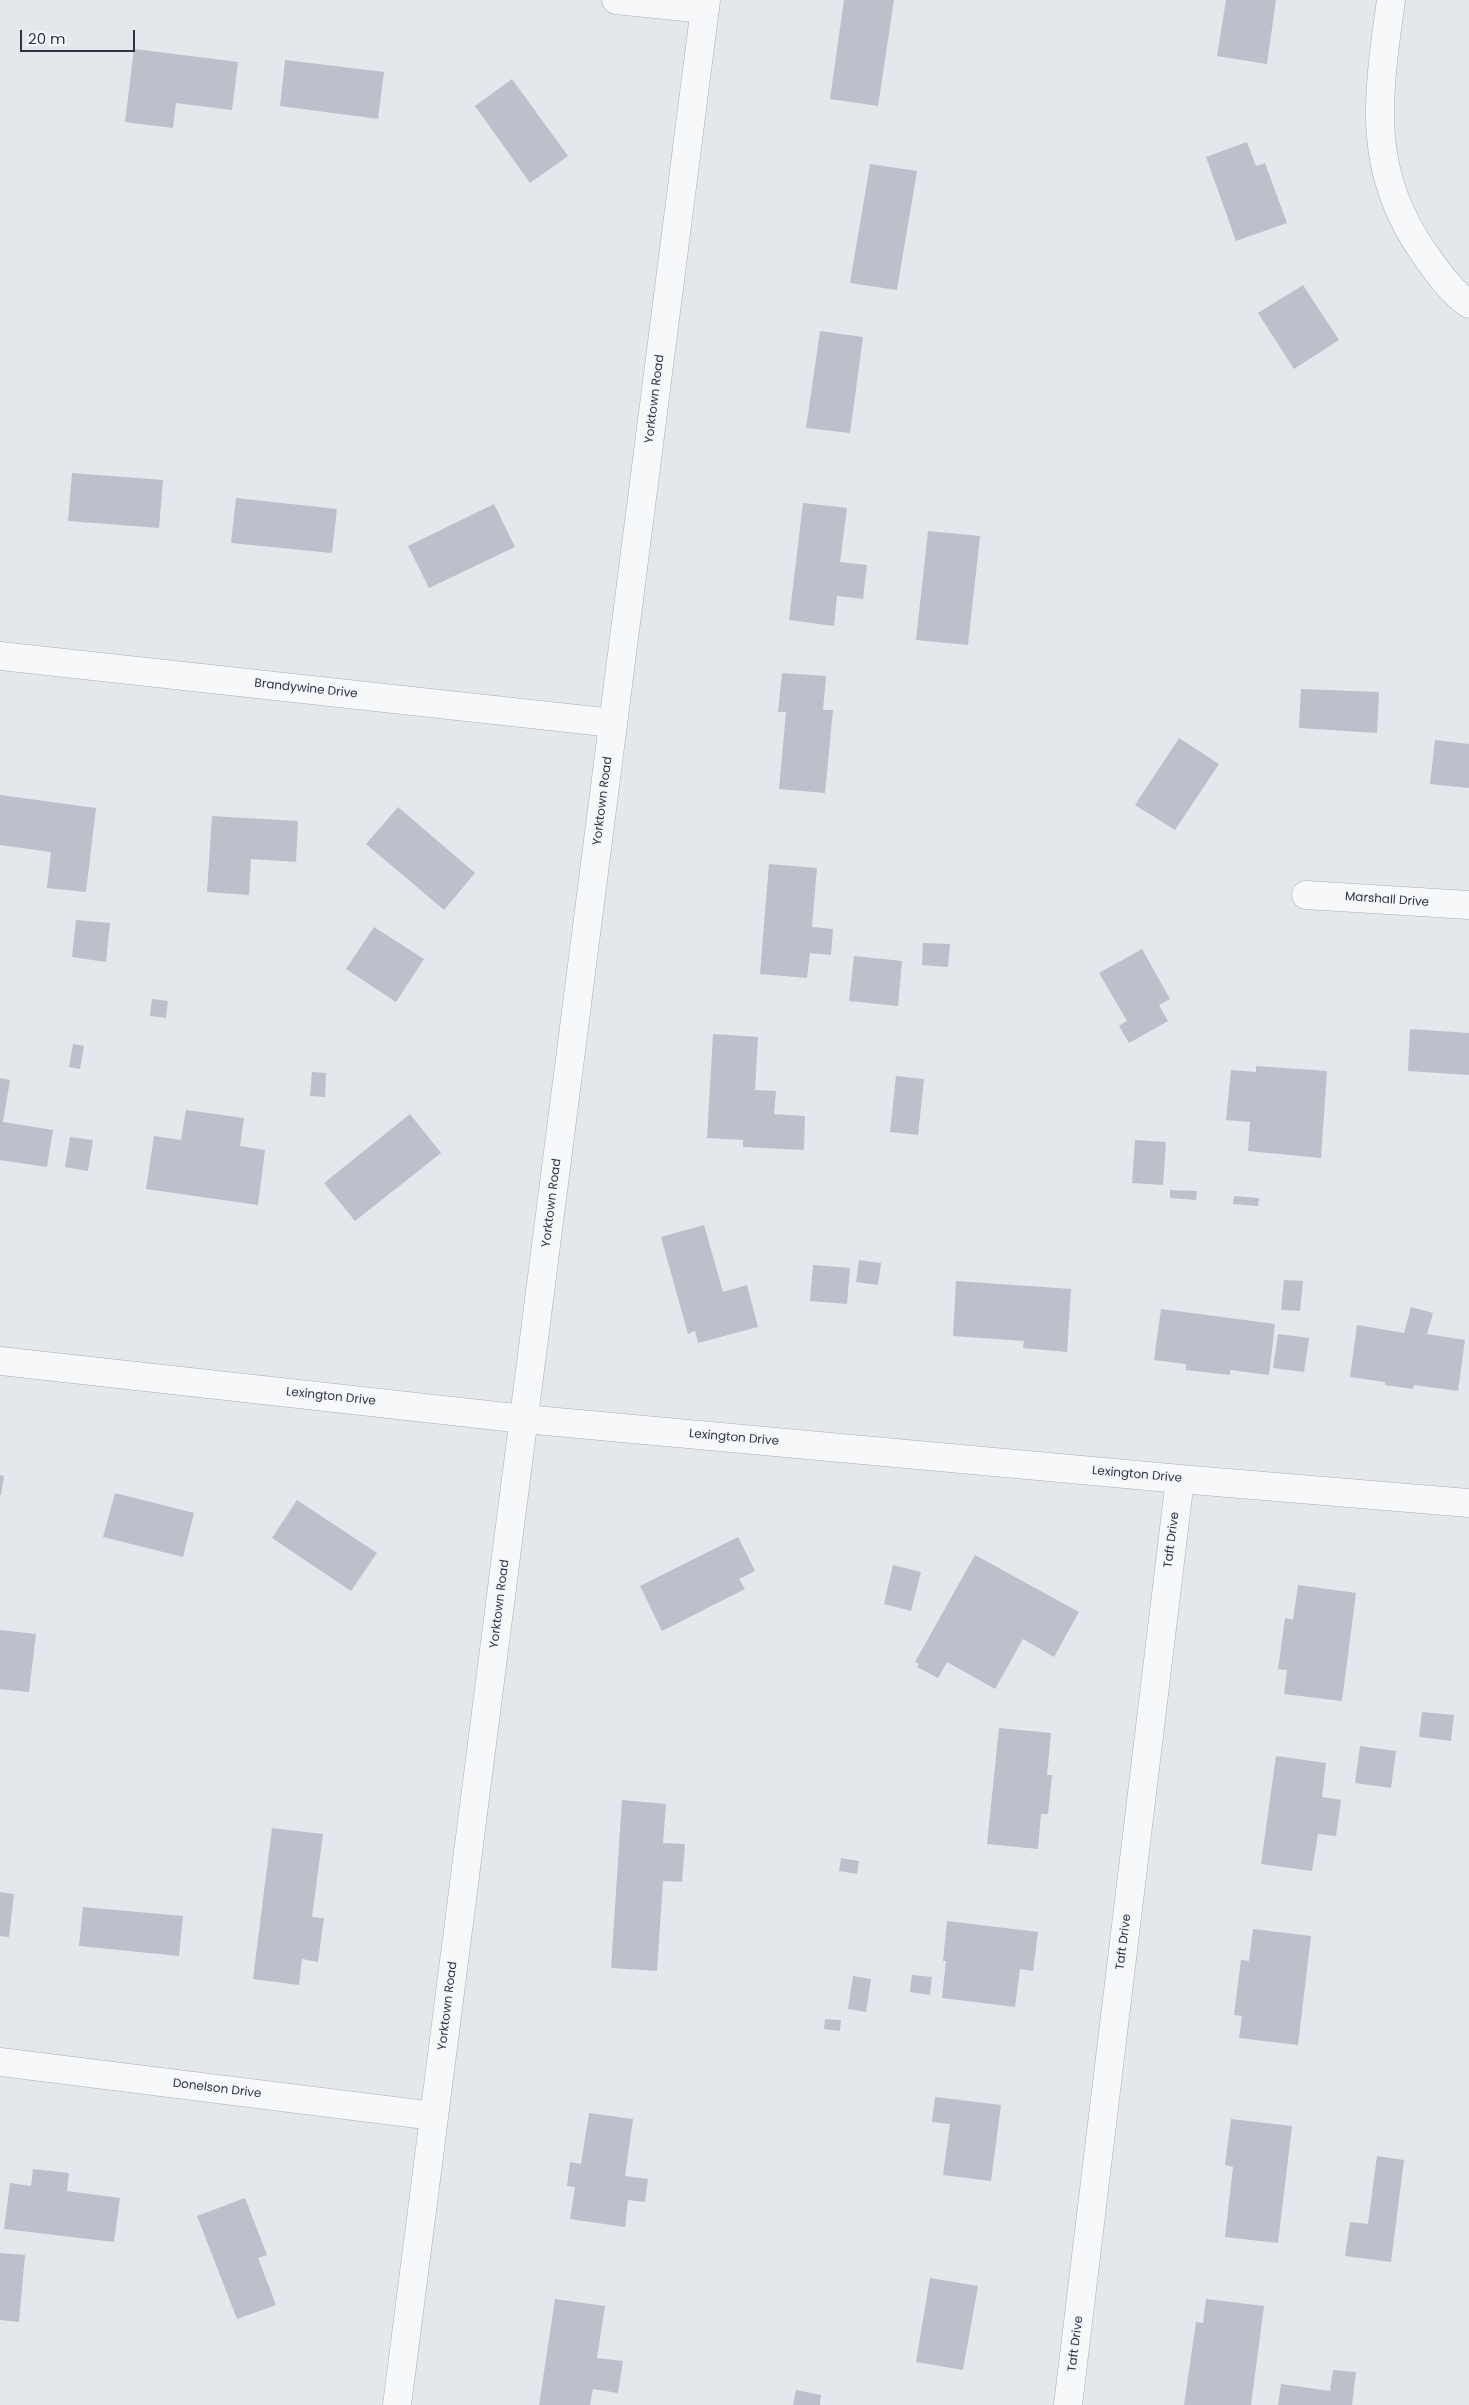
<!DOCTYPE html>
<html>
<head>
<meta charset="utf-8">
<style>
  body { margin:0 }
  #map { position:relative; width:1469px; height:2405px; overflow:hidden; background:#e4e7ec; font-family:Poppins,sans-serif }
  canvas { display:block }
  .scale { position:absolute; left:20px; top:30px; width:115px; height:22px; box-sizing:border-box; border:2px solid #2b3445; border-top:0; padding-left:6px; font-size:15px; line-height:18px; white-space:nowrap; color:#2b3445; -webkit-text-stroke:4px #f4f6f9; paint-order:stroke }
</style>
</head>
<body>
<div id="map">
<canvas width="1469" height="2405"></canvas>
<div class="scale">20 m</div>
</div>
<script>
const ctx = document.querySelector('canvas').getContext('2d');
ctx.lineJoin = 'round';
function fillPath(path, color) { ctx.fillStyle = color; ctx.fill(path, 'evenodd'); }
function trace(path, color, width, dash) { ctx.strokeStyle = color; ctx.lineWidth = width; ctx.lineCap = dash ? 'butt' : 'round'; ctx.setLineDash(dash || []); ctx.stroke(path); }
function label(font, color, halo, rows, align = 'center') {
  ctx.font = font + ' Poppins,sans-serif'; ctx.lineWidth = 4; ctx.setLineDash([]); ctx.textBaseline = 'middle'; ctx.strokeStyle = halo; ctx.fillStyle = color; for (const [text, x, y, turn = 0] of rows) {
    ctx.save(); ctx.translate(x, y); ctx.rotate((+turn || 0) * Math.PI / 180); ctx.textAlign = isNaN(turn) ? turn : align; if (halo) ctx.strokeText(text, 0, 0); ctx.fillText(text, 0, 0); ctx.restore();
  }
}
fillPath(new Path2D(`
  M844,0h50l-16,106 -48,-7z
  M1226,0h50l-9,64 -50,-8z
  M134,49l104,13 -6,48 -56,-7 -3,25 -48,-6z
  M285,60l99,12 -6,47 -98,-13z
  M512,79l56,77 -38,27 -55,-77z
  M1247,142l9,24 9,-3 22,60 -51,18 -30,-84z
  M870,164l47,7 -20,119 -47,-7z
  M1303,285l36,55 -45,29 -36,-56z
  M820,331l43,6 -13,96 -44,-5z
  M72,473l91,7 -4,48 -91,-7z
  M236,498l101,11 -5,44 -101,-10z
  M803,503l44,5 -7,54 27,3 -4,34 -26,-3 -3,30 -45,-6z
  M494,504l21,43 -86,41 -21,-42z
  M928,531l52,5 -12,109 -52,-5z
  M782,673l44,3 -3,34h10l-8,83 -46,-4 7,-77h-8z
  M1301,689l78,3 -2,41 -78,-5z
  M1179,738l40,26 -44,66 -40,-25z
  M1435,740l34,4v44l-39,-4z
  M0,795l96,13 -10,84 -39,-4 4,-36 -51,-7z
  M398,807l77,66 -31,37 -78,-66z
  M212,816l86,5 -2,41 -45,-3 -2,36 -42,-3z
  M769,864l48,4 -5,59 21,2 -2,26 -21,-2 -3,25 -47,-4z
  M76,920l34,3 -4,39 -34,-5z
  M374,927l50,32 -28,43 -50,-33z
  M923,943l27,1 -2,23 -26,-2z
  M1142,949l28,50 -11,6 9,16 -39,22 -10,-17 8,-5 -28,-48z
  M854,956l48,5 -4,45 -49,-5z
  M152,999l16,2 -2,17 -16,-2z
  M1410,1029l59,4v42l-61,-4z
  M713,1034l45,3 -3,53 21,1 -2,23 31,2 -1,34 -61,-3v-7l-36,-2z
  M73,1044l11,2 -4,23 -11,-2z
  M1256,1066l71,5 -6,87 -73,-7 2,-29 -24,-2 5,-50 25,2z
  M312,1072l14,1 -1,24 -15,-1z
  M896,1076l28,3 -6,56 -28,-3z
  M0,1078l10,2 -7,42 50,8 -6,37 -47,-7z
  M186,1110l58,8 -4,28 25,4 -7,55 -112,-16 8,-53 27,4z
  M410,1114l31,39 -86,68 -31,-38z
  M70,1137l23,3 -5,31 -23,-4z
  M1135,1140l31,2 -3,43 -31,-2z
  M1170,1190l27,1 -1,9 -26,-2z
  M1234,1196l25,2 -1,8 -25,-2z
  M704,1225l19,67 24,-7 11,42 -60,16 -3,-12 -7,3 -27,-97z
  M859,1260l22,3 -3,22 -22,-3z
  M813,1265l37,3 -3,36 -37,-3z
  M1284,1280l19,1 -3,30 -19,-1z
  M956,1281l115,8 -4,63 -44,-4 1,-7 -71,-5z
  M1411,1307l22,6 -6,21 38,6 -7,51 -44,-6 -1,4 -28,-4v-3l-35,-5 7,-52 47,8z
  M1161,1309l114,15 -6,51 -39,-5v5l-44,-5v-6l-32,-4z
  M1278,1334l31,4 -5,34 -31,-4z
  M0,1475l4,1 -3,19h-1z
  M115,1493l79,20 -11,44 -80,-20z
  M297,1500l80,53 -26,38 -79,-53z
  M738,1537l17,34 -16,8 6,10 -83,42 -22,-45z
  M975,1555l104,57 -25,45 -31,-18 -28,50 -48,-27 -9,16 -21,-11 2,-3 -4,-2z
  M893,1565l28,7 -10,39 -27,-7z
  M1298,1585l58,8 -14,108 -58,-7 3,-24 -9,-1 7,-51 8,2z
  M0,1630l36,4 -7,58 -29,-3z
  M1422,1712l32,3 -3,26 -32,-4z
  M999,1728l52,5 -4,42h5l-4,39h-7l-3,35 -51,-5z
  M1360,1746l36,5 -5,37 -36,-5z
  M1276,1756l50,7 -4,34 19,3 -5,36 -18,-2 -6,37 -51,-7z
  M622,1800l44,4 -3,39 22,1 -3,38 -19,-1 -6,90 -46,-3z
  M272,1828l51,6 -11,83 12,1 -6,44 -16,-3 -3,26 -46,-6z
  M841,1858l18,3 -2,13 -18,-3z
  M0,1892l14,2 -5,43 -9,-1z
  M83,1907l100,9 -4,40 -100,-10z
  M947,1921l91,11 -5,39 -13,-2 -5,38 -73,-9 4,-37h-3z
  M1253,1929l58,7 -13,109 -59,-7 3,-22 -8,-1 7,-55 8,1z
  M912,1975l20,2 -2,18 -20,-3z
  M853,1976l18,3 -5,33 -18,-3z
  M825,2019l16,1 -1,11 -16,-2z
  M935,2097l66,8 -10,76 -48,-6 7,-51 -18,-2z
  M589,2113l44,6 -8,57 23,3 -3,23 -17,-2 -3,27 -55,-8 5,-32 -8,-1 3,-24 11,2z
  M1231,2119l61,7 -14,117 -53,-6 8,-70 -8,-2z
  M1377,2156l27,4 -13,102 -46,-6 5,-34 18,2z
  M33,2169l36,4 -2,18 53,7 -6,44 -110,-13 6,-46 21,3z
  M245,2198l22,57 -9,3 18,47 -39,14 -40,-103z
  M0,2253l25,2 -6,67 -19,-2z
  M930,2278l48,8 -15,84 -47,-8z
  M555,2299l50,7 -8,52 26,3 -5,32 -25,-4 -3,16h-51z
  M1206,2299l58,7 -13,99h-67l12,-83 7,1z
  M1333,2370l23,2 -4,33h-74l3,-21 49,7z
  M796,2390l25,5 -1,10h-27z`), '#bbc0ca');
const minor = new Path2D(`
  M616,0l89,9
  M1391,0c-13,95 -26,169 33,253 13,18 26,38 45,51
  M0,656l613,67
  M1306,895l163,10
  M0,1361l524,58 656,60 289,24
  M0,2062l434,54
  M397,2405l309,-2405
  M1068,2405l112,-926`);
trace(minor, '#a9aeb7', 29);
trace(minor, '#f7f8fa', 28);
label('12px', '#2b3445', '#f4f6f9', [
  ["Yorktown Road",655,399,-83],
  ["Brandywine Drive",306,689,6],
  ["Yorktown Road",603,801,-83],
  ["Marshall Drive",1387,900,4],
  ["Yorktown Road",552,1203,-83],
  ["Lexington Drive",331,1397,6],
  ["Lexington Drive",734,1438,5],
  ["Lexington Drive",1137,1475,5],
  ["Taft Drive",1172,1540,-83],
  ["Yorktown Road",500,1604,-83],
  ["Taft Drive",1124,1942,-83],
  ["Yorktown Road",448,2006,-83],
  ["Donelson Drive",217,2089,7],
  ["Taft Drive",1076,2344,-83]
]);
</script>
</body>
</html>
